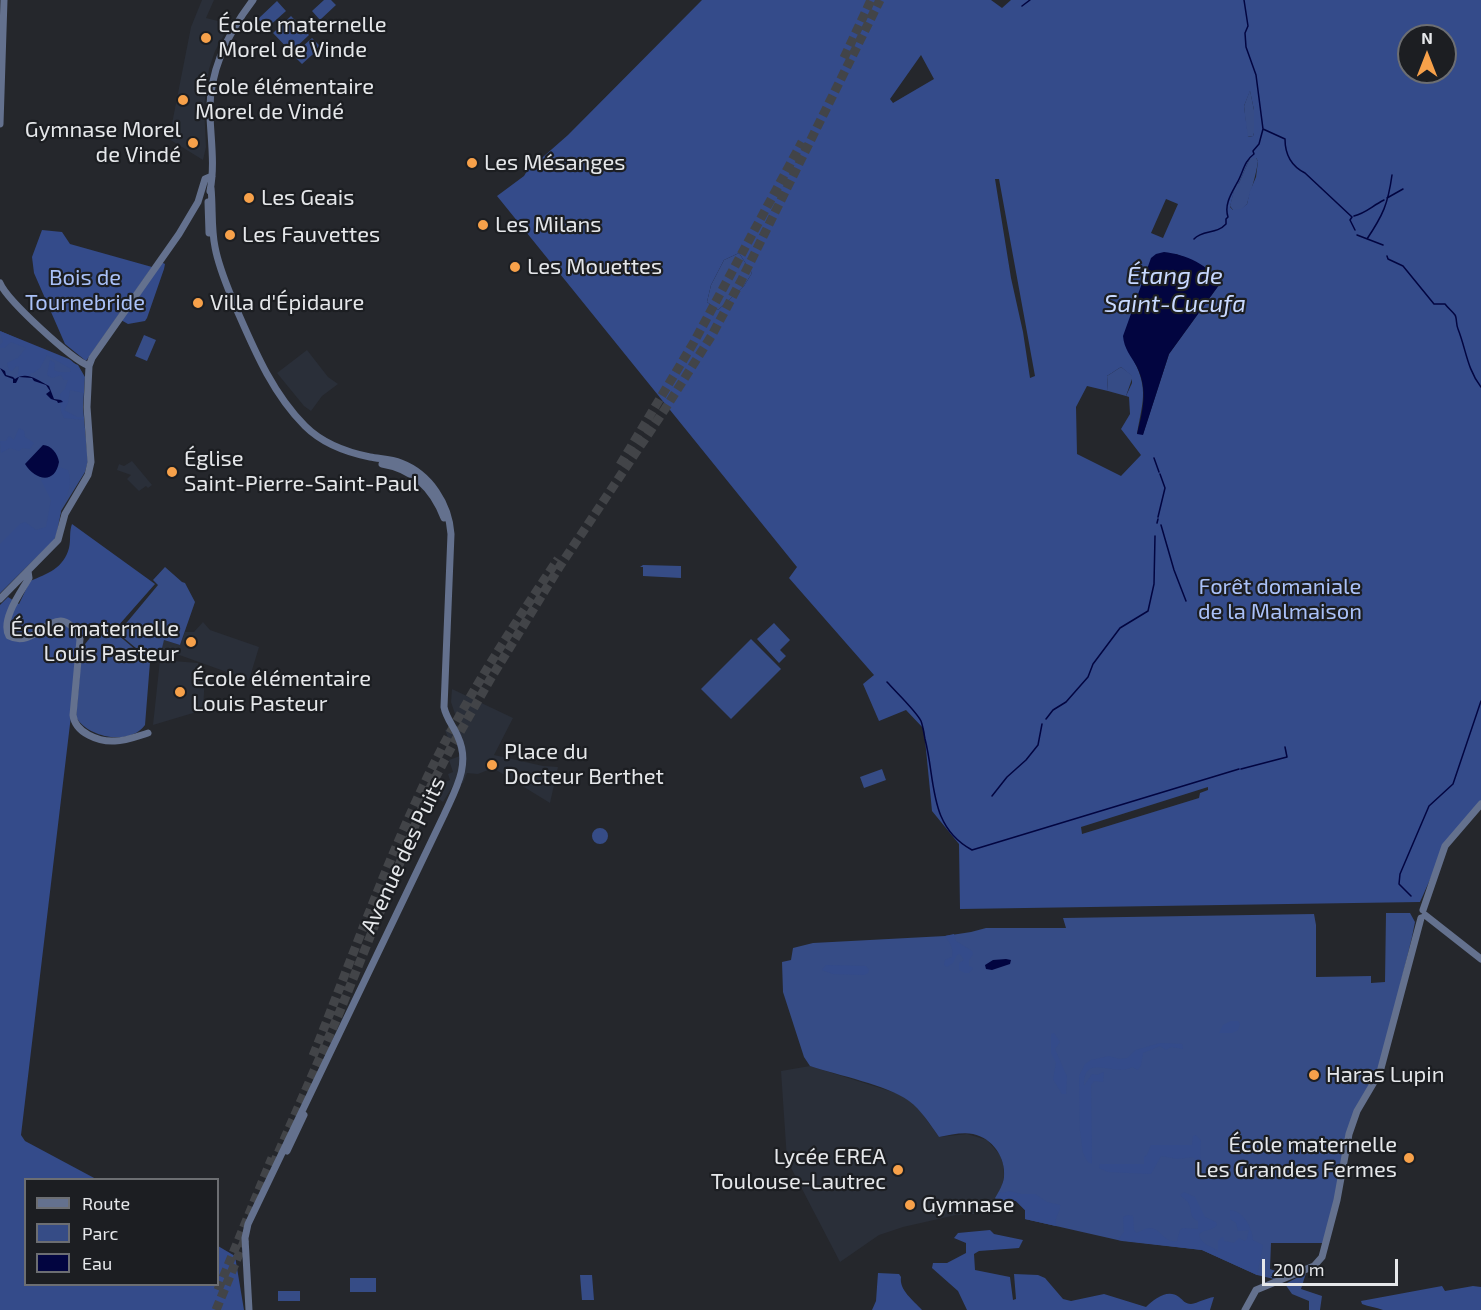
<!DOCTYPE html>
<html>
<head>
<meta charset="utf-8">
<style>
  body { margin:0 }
  #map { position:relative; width:1481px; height:1310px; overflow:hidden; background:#25272c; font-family:"Exo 2",sans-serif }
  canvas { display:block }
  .legend { position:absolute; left:24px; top:1178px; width:195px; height:108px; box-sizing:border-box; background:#1c1e22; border:2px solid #6c6e72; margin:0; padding:8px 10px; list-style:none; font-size:18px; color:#e5e7ea }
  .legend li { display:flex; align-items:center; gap:12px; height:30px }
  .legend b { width:30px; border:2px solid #6c6e72 }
  .north { position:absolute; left:1397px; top:24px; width:60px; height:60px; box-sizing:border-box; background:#1c1e22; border:2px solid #6c6e72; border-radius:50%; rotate:0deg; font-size:16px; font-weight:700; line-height:24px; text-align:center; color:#e5e7ea }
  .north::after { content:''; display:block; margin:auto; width:21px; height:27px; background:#f7a14a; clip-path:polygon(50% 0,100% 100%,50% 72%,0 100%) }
  .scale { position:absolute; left:1262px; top:1259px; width:136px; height:27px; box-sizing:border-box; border:3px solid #e5e7ea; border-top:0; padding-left:8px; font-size:18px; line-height:21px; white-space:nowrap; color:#e5e7ea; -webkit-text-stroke:4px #1c1e22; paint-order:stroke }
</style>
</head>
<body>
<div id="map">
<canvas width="1481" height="1310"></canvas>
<ul class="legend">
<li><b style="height:8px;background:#64718e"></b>Route</li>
<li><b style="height:16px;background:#364c86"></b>Parc</li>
<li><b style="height:16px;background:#020540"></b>Eau</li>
</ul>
<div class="north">N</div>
<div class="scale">200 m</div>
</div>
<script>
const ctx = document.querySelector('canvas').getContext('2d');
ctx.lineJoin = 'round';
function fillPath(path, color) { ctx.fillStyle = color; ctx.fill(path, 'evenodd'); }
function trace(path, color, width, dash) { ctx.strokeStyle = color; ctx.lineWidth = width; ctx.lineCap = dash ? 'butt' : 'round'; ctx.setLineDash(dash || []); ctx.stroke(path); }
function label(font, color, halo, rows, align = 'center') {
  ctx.font = font + ' "Exo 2",sans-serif'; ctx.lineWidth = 4.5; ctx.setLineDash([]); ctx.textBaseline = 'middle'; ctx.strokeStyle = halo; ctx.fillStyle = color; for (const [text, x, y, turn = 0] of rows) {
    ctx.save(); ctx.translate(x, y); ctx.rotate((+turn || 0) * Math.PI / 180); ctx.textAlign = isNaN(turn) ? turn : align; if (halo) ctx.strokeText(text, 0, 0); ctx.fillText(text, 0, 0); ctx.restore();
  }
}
fillPath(new Path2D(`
  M202,0h12l-8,18 24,6 -15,27 -6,18 -5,37 2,41 -3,13 -34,-21 22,-112z
  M307,350l21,27 10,7 -16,12 -11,15 -7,-5 -27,-33z
  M132,461l20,24 -4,3 -2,-2 -7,5 -12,-12 4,-4 -14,-5 2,-6 5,2z
  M203,622l7,8 49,17 -10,33 -89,-32 4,-8 16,5 5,-13h9z
  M160,660l38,3v11h7l-2,36 -50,15z
  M452,689l61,29 -19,37 49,11 15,1 -8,36 -57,-35 -15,6 -11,-1 -4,10 -9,1 -11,18 -8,-6 -4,-8 19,-8 -2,-6 5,-2 -4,-12 11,-4 -5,-17 -6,1 -4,-10 16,-6 -5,-7 -5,-15z
  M810,1066l86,27 14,8 11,11 18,25 28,-3 20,6 13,15 3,9 1,12 -2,11 -7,11 4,6 -5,9 -38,2 -53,12 -24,8 -39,27 -53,-102 -6,-89z`), '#2a2f39');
fillPath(new Path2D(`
  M324,0h7l5,5 -16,15 -8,-9z
  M277,1l9,10 -19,17 -9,-9z
  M291,16l18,19 -18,17 -18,-19z
  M312,38l9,9 -19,17 -9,-9z
  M1250,90l4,20v23l-1,3 -6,1 -3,-31z
  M1250,158h6l2,3c-2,15 -7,29 -11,43l-6,6h-8l-3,-4 5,-20 4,-3z
  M739,253l13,20 -8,13 -26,24 -11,-8 4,-17 13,-25z
  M0,331l78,34 7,12 -2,30 5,54 -3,11 -24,39 -5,25 -56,57z
  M144,335l12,5 -9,21 -12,-5z
  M1121,367l12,9 -7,20 -18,-5 -1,-15z
  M643,565l38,1v12l-38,-2v-9h-3z
  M165,567l17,15 3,1 10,19 -15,43 -16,-5 -5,20h-9l-32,-27 40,-48 -5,-5z
  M774,623l16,17 -10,10 6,6 -7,7 -22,-24z
  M105,628l12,6 33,28 -5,63c-15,21 -57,13 -69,-8l6,-69 14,-18z
  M751,639l30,30 -50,50 -30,-30z
  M882,769l4,11 -22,8 -4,-11z
  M592 836a8 8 0 1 1 16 0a8 8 0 1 1-16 0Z
  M1386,913h24l5,9 -3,15 -32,131 -22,36 -20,89 -15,50h-52l-1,26 11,4 -7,6 -17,-4 -55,-25 -80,-9 -97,-22v-9l-9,-9h-13l-4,3 -4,-6c4,-7 8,-13 9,-21 2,-20 -12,-39 -31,-43 -11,-2 -23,1 -34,3 -9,-13 -18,-27 -30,-36 -22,-16 -72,-26 -99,-35l-6,-9 -21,-65 -1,-30 9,-2 2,-12 20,-5 132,-7 26,-4 15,-4h80l-3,-10 251,-4 2,11v52l55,-1v7l14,-1z
  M1306,1273l-5,16 21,7 -2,14h-11v-9l-17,-7 -7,-10z
  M580,1275h12l2,25h-12z
  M350,1278h26v14h-26z
  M278,1291h22v10h-22z`), '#364c86');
fillPath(new Path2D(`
  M702,0h289l11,8 9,-8h470v804l-36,42 -25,56 -460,7 -1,-65 -27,-33 -8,-82 -18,-19 -27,11 -16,-37 11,-9 -85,-97 8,-11 -300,-371 27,-20 3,-5 41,-36zM1409,36h36v36h-36zM921,55l13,24 -41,24 -3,-4zM1250,91l4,19v23l-1,3 -5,1 -4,-31zM1250,158h6l2,3 -2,16 -6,14 -3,13 -6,5 -8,1 -3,-3 5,-20 4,-4zM995,179h4l36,197 -5,2 -7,-46 -12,-54zM1166,199l12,5 -15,34 -12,-5zM739,253l13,20 -8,13 -26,24 -11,-8 4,-17 13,-25zM1176,254c21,8 31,12 43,31l-50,69 -26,80h-6c5,-30 12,-44 -3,-73zM1121,367l11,9v7l-6,13 3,1 1,17 -9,15 20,26 -20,21 -44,-22 -1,-47 11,-21 21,5 -1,-15zM1208,787v3l-8,3 -1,5 -117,36 -1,-7z
  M42,230l20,2 8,12 82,23 -66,94 -21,-17 -31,-71 -2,-16z
  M161,262l4,2 -1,5 -17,49 -2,3 -17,3 -7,-4z
  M0,331l69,28c14,10 16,17 15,34l-14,-3 -2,13 -4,7 13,7h7v3l-20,-2 -3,-7 -1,-17 5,-5 3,-9h-4l-3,-5 -9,3 -5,-3 3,-15 5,3 -1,7c3,3 12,2 16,2l1,-3 -24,-14 -7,13 -7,5h-2l-2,3 -11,1 1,-10 -3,-1 -4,5 -3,-1 -2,-7 11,-5 8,-10 -15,-6 -7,6h-4v-3l3,-3z
  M19,428l5,3 1,6 9,6 -4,6 -8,-1 -3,3 -9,-3 -9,5 -1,-12h6l3,-5 5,4z
  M59,467l9,3c5,15 0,25 -8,38l1,3 -5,25 -2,4 -54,53v-49l20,-20 5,-2 11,8 10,-3 5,-27 -10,-20 10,-3z
  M72,524l83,60 -37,42 -19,1 -12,7 -9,3 -5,62 -52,436 4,6 71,38 -70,1v104h192v-38l17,10 9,54h-244v-705l8,-8 11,7 11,-23c17,-7 34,-13 39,-33 2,-8 0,-16 3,-24z
  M954,934l2,7 16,10 1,3 -4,6v6l4,2 -4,5h-4l-6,-3v-7l5,-3 -4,-6 -3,1 -4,8 -6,4 -3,-2 1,-5 7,-3c2,-9 -2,-14 -7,-21z
  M826,965l40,1 3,4 -1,3 -4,2 -31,-1 -11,-4z
  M1231,1021h7l2,3 -2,6 -6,3h-13l4,-8z
  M1054,1033l6,9 -5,7 12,28 -1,17h-4l-9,-15 3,-16 -5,-10v-19z
  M1160,1043l22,1 1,5 -12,-2 -5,3 -6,-4 -17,7 -2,12 -3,5 -6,-3c-17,11 -49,-16 -48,19l8,-12 5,1 7,-3 -1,10 -9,-1 -3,4 1,79 -4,-2 -5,-9 -3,-22 -1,-55 6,-12 6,-4 18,-4 10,3 8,-1 9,-8z
  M1196,1135l5,6 -1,11 2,21 -4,-1 -2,-13 -4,-2 -14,2 -17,-3 -10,18 -43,-2 -9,-4 1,-4h44v-7l3,-2 4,-10h41l1,-9z
  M1009,1191l12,3h14l12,8 13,3c1,7 -6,11 -4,21l-31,-7v-9l-9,-9h-13l-4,3 -3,-3 4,-9 3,1z
  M1184,1192l11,5 10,20 11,5 1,3c-5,6 -12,4 -18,9 1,10 12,12 19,17v-10l4,-4 2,1v3l10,2 5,-5 6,3 2,-2 2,-9 -11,1 -2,-8 -6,-4v-9c13,1 22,17 23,30l10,5 -6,30 -55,-25 -84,-10 6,-8 -1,-15 5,-2 5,1 1,14 2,3c4,-1 9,-5 14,-5 12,1 13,15 27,13l3,-11 3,-2 15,1v-8c-10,-4 -5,-13 -11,-20 -2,-2 -5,-4 -7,-6z
  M990,1230l4,4 29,6 -4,8 -40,3 -5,3 1,16 35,7 3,23 3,-1 -2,-25 24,1 7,3 18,21 8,2 33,-7 42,13c8,-8 22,-19 33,-10 4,3 6,7 12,7 7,-1 15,-6 23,-7l-4,13h-243l-9,-19 -26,-23 1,-5h14l19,-10v-10l-12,-5 4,-5z
  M878,1273l21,1 2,3c-2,13 12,23 21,33h-50l4,-9z
  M1442,1286l3,5 28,-5 8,1v23h-98c-7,-3 -14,-3 -21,-6l-1,-3z`), '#344b8a');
fillPath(new Path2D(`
  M1164,252c20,2 48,13 55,33l-50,69 -26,81 -6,-1c6,-23 11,-45 0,-67 -6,-11 -13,-18 -14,-31l28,-78 5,-4z
  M0,368l5,3 1,4 7,2 2,2c12,-8 22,1 34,7l5,13 7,1 2,2 -5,1 -1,-2 -6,-2 -5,-5 4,-3 -4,-6 -12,-4 -2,-3 -13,-1 -3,6h-3v-4l-8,-3z
  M43,445c8,0 15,9 16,17 -4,23 -24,18 -34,2z
  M1006,959l5,1 -1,4 -18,6 -6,-1 -1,-4 8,-5z`), '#020540');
trace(new Path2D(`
  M1022,6l8,-6
  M1263,129l22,10c0,15 6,27 20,34l47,44 -2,3 5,10
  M1387,198l16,-9
  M1354,216c12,-3 18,-10 30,-16
  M1357,235l26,10
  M1194,239c9,-10 22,-4 32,-15v-5l2,-2c-4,-12 3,-23 9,-34 6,-10 7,-22 17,-29l-1,-3 6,-7 4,-15 -7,-54 -10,-28 -1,-14 3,-7 -4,-26
  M1367,239c16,-24 21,-35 25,-64
  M1387,256l1,3 15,7 31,38h11c3,4 7,7 10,11 2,3 1,10 3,14 8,20 9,40 23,58
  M1154,458l5,14
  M1158,517l7,-29 -5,-14
  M1157,523l1,-4
  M1161,525l13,45 12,31
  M887,682c9,10 29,29 34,39 2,5 3,13 4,18 11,42 3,87 47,111l267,-81
  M1046,719l7,-9 13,-8 22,-25 5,-13 27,-36 28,-17 6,-27 1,-48
  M1241,769l46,-12 -2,-10
  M992,796l15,-19 19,-17 12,-15 4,-21
  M1411,896l-12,-12 1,-10 29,-68 24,-22 28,-83`), '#020540', 1.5);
trace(new Path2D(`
  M844,58l27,-58
  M620,465l74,-123 108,-200
  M313,1056c37,-93 71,-188 114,-278 37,-77 84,-149 131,-219
  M273,1165l65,-149 93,-230 21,-40 39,-68 69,-112 105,-157 47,-74 30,-56 138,-279
  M218,1290l54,-132
  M216,1310l30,-73`), '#424448', 9, [9, 4.5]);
trace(new Path2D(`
  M0,124l4,-124
  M211,188c2,20 0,40 4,59 4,22 13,41 21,61 18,41 36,85 69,118 17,17 40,26 65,31 10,2 21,2 31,6 29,11 48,41 50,71l-7,173c2,11 10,20 14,30 13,28 -3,53 -14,78l-196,409 -3,14 4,72
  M210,191c5,-25 1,-50 0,-75 -2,-44 17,-82 43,-116
  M208,202l1,31
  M0,283c7,17 71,76 89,83
  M382,464c31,5 51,25 62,54
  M28,571l1,7c-8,14 -29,42 -20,58 29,16 48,-43 71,3l-7,76c2,18 26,27 42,26 11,0 23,-5 33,-8
  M0,599l58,-59 7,-26 23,-39 3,-13 -4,-55 2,-41 3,-8 87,-124 19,-32 7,-23 7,-3
  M1423,910l22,-64 36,-42
  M1425,915l56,44
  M287,1151l17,-36
  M1245,1310l11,-20 58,-24 8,-9 15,-57 12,-66 8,-23 23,-39 41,-154`), '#64718e', 7);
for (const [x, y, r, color] of [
  [206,38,6,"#f7a14a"],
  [183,100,6,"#f7a14a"],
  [193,143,6,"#f7a14a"],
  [472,163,6,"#f7a14a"],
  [249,198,6,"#f7a14a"],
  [483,225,6,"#f7a14a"],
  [230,235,6,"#f7a14a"],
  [515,267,6,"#f7a14a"],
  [198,303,6,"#f7a14a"],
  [172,472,6,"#f7a14a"],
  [191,642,6,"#f7a14a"],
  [180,692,6,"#f7a14a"],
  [492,765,6,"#f7a14a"],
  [1314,1075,6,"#f7a14a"],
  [1409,1158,6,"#f7a14a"],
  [898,1170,6,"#f7a14a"],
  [910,1205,6,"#f7a14a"]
]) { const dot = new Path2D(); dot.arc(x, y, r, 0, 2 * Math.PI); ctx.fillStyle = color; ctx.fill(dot); trace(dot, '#1c1e22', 2); }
label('22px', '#e5e7ea', '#1c1e22', [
  ["École maternelle",218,25],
  ["Morel de Vinde",218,50],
  ["École élémentaire",195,87],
  ["Morel de Vindé",195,112],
  ["Gymnase Morel",181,130,"right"],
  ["de Vindé",181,155,"right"],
  ["Les Mésanges",484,163],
  ["Les Geais",261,198],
  ["Les Milans",495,225],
  ["Les Fauvettes",242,235],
  ["Les Mouettes",527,267],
  ["Villa d'Épidaure",210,303],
  ["Église",184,459],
  ["Saint-Pierre-Saint-Paul",184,484],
  ["École maternelle",179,629,"right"],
  ["Louis Pasteur",179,654,"right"],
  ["École élémentaire",192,679],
  ["Louis Pasteur",192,704],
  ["Place du",504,752],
  ["Docteur Berthet",504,777],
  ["Haras Lupin",1326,1075],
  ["École maternelle",1397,1145,"right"],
  ["Les Grandes Fermes",1397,1170,"right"],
  ["Lycée EREA",886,1157,"right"],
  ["Toulouse-Lautrec",886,1182,"right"],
  ["Gymnase",922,1205]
], 'left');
label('22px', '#aac1f8', '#1c1e22', [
  ["Bois de",85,278],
  ["Tournebride",85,303],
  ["Forêt domaniale",1280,587],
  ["de la Malmaison",1280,612]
]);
label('22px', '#e5e7ea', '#1c1e22', [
  ["Avenue des Puits",403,855,-65]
]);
label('italic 24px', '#c8d9ff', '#1c1e22', [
  ["Étang de",1175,276],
  ["Saint-Cucufa",1175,304]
]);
</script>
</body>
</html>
